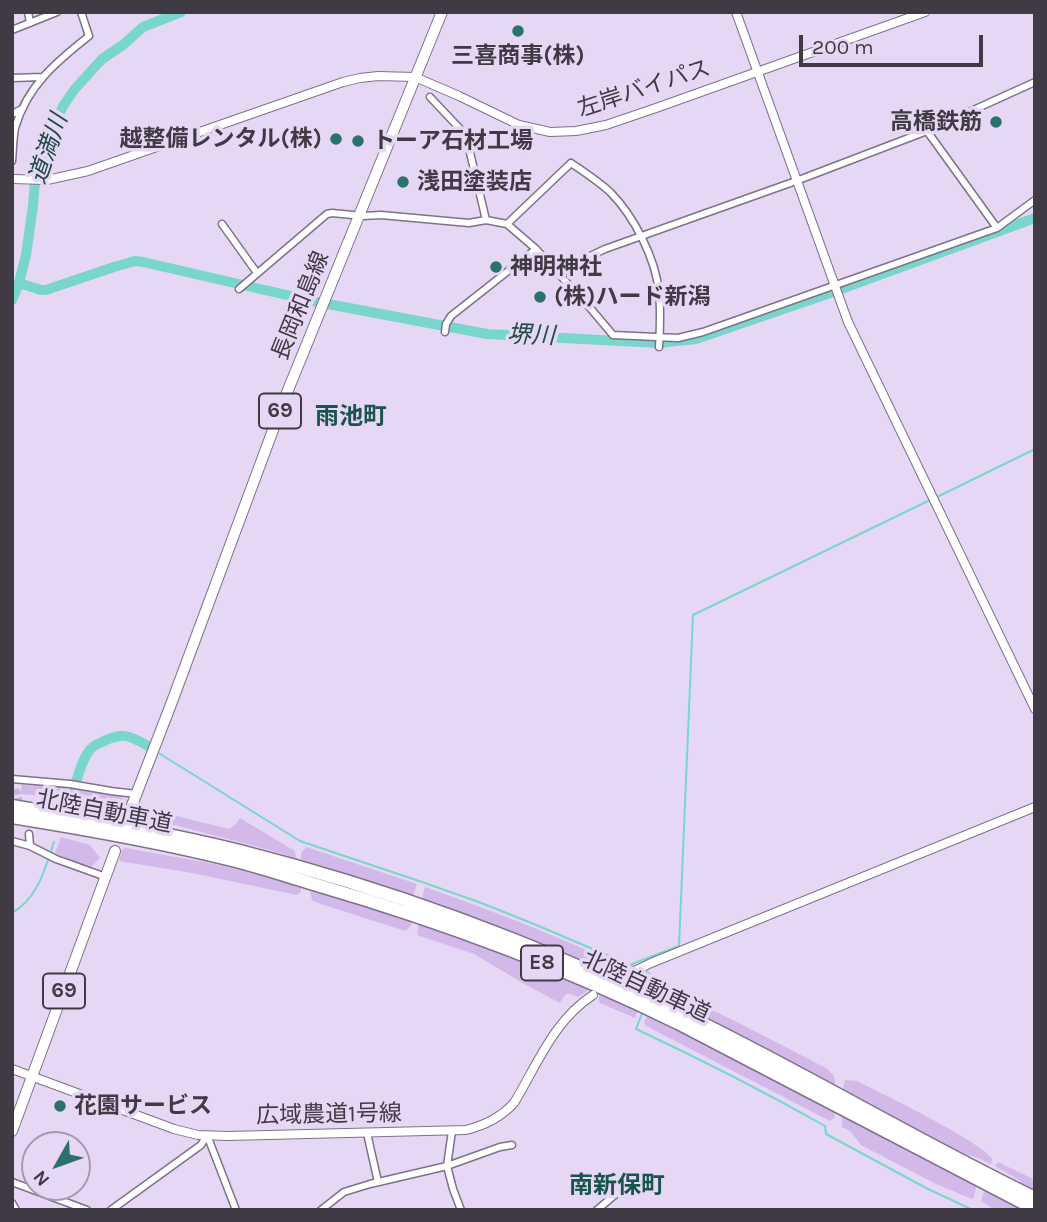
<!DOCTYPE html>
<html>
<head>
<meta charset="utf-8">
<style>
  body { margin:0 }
  #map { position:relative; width:1047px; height:1222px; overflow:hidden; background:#e6d8f4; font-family:Karla,sans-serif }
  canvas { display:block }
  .frame { position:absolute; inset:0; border:14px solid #403a45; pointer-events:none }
  .north { position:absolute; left:21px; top:1131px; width:70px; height:70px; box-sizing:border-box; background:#e6d8f4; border:2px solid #a499ae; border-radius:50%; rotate:230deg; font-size:19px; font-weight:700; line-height:28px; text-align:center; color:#403a45 }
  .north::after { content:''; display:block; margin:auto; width:24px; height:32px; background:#2a726b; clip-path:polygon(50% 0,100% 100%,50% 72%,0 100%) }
  .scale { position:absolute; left:799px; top:35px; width:184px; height:32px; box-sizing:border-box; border:4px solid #403a45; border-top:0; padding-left:9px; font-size:21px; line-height:24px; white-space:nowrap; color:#403a45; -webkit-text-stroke:5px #e6d8f4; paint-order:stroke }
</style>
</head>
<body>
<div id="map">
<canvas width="1047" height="1222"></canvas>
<div class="frame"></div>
<div class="north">N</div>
<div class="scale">200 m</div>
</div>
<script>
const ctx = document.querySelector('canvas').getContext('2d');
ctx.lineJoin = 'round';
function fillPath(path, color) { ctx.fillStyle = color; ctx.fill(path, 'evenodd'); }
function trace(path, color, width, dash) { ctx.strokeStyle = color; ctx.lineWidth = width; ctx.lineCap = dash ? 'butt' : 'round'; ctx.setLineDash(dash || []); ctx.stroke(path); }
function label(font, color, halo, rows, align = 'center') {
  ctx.font = font + ' Karla,"Noto Sans JP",sans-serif'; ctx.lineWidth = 7; ctx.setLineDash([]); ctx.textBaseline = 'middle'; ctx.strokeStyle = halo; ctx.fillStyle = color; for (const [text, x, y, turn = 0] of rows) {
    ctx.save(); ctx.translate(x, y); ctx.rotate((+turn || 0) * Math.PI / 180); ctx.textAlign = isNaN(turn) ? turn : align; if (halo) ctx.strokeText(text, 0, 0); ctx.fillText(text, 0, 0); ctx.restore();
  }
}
fillPath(new Path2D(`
  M22,785l41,2 5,2 -1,9 -47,-4z
  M79,790l38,5 11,6 -2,10 -51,-11z
  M140,807l89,22 8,-6 3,-5 55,33 1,7 -41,-12 -119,-31z
  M61,837l29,8 10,13 -10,10 -35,-15z
  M306,847l111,37 -4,12 -112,-36v-7z
  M125,848l79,14 80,17 17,7v6l-4,3 -105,-22 -73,-12 3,-11z
  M309,885l103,36 -1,5 -6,5 -87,-28 -6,-3z
  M425,887c67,24 135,49 199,81l-8,5 -107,-43 -81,-29 -6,-3z
  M419,921l164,65 6,4 -11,7 -10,-4 -4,3 -4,7 -34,-18 -52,-31 -57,-19z
  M658,984l81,39 85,44c8,6 12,8 11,18l-75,-40 -105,-52z
  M600,994h3l35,16 -3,8 -35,-15 -2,-4z
  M647,1015l91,46 97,52 -1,5 -4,3 -184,-95 -2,-3z
  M845,1080l12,1c24,12 125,61 135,78l-1,5 -15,-7 -15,-4 -118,-64z
  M842,1116l134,70 -2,12 -2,1 -36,-15 -75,-39 -11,-14 -8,-4z
  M998,1162l37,18v10l-13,-6 -3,-4 -24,-14z
  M984,1191l40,19h-29l-14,-9z`), '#d3b8ea');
trace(new Path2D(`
  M935,498l100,-49
  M157,752l143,89 125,42 59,21 50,20 101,43
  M12,913c26,-15 33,-44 42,-71
  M632,964l47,-18 14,-331 237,-115
  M643,970l9,5 2,4 -4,14
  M643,1011l-7,18c64,30 127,62 189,97l1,8 102,55 45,21`), '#79d6cb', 2);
trace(new Path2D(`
  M19,283l22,7h5l68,-23 21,-6 8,1 174,40 170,32 171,9 38,-4 137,-47 202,-74
  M12,300l7,-17 7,-28 7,-49 2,-25 9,-32 19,-43 11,-16 28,-31 21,-14 20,-18 38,-15
  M73,792c4,-12 7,-27 14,-38 3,-6 7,-9 13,-11 21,-11 28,-9 48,3`), '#79d6cb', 10);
trace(new Path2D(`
  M16,789l6,19`), '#c5b8d1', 6, [6, 3]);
const minor = new Path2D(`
  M28,12l2,11
  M12,30l45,-18
  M12,78l30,-1
  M430,97l33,35 4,8 19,80
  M12,114l10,-5
  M927,131l70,97
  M12,161c1,-11 1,-22 3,-33 12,-42 41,-66 74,-92l-8,-24
  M222,224l35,49
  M507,224l64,-61c13,9 27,18 39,29 24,24 46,67 49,101 2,18 1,36 0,54
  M560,274l28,-17 17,-8 191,-68 131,-50 108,-49
  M239,289l88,-75 5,-1 31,3 18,-1 88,8 17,-3 21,4 29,25 55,60 22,26 65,3 25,-6 294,-104 38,-28
  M445,332l1,-8 5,-8 85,-67
  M12,779l58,5 41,7 25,3
  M29,834l1,12
  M12,841l18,5 26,13 50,18
  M452,1131l-5,35 6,23 8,21
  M367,1133l11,49
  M12,1182l75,28
  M12,1203l4,7
  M111,1210l90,-65 6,-10 29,75
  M321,1210l23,-18 26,-8 77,-18 53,-19 12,-2
  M597,1210l20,-17`);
const tertiary = new Path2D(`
  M736,12l112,310 187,387
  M12,179l35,1 41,-9 255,-89 17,-4 18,-2 37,1 44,19 60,29 31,7 26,-1 30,-6 50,-17 269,-96
  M624,976l27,-13 384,-156
  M12,1069l162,60 24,6 30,1 238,-6c19,-5 34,-12 48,-27 23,-38 40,-83 79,-108`);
const primary = new Path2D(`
  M129,813l41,-106 116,-312 156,-383
  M12,1131l103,-280`);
const motorway = new Path2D(`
  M12,806c77,13 153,27 228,45 150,38 297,93 437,160 121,58 236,128 358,187
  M12,817c75,12 150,25 224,44 27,7 54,16 81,24 123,36 245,81 361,138l357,186`);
trace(minor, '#7e718a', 9);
trace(tertiary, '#7e718a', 10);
trace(primary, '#7e718a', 12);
trace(motorway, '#7e718a', 15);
trace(minor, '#fff', 6);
trace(tertiary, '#fff', 8);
trace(primary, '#fff', 10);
trace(motorway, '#fff', 12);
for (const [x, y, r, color] of [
  [518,31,7,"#2a726b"],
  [996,122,7,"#2a726b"],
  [336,139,7,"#2a726b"],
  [358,141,7,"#2a726b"],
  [403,182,7,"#2a726b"],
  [496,267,7,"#2a726b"],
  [540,297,7,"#2a726b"],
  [60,1106,7,"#2a726b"]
]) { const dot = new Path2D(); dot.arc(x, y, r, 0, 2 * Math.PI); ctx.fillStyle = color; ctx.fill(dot); trace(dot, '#e6d8f4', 2.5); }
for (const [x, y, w] of [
  [280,411,42],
  [542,963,42],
  [64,991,42]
]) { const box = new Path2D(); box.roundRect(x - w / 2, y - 17.5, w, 35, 5); ctx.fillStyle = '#e6d8f4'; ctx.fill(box); trace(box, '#403a45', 2); }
label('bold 21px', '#403a45', null, [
  ["69",280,411],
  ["E8",542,963],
  ["69",64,991]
]);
label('bold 23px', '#403a45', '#e6d8f4', [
  ["三喜商事(株)",518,56,"center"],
  ["高橋鉄筋",982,122,"right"],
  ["越整備レンタル(株)",322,139,"right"],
  ["トーア石材工場",372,141],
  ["浅田塗装店",417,182],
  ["神明神社",510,267],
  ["(株)ハード新潟",554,297],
  ["花園サービス",74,1106]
], 'left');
label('23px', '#403a45', '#e6d8f4', [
  ["左岸バイパス",644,89,-18],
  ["長岡和島線",301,306,-68],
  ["北陸自動車道",104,812,11],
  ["北陸自動車道",646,987,25],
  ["広域農道1号線",329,1115,-1]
]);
label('italic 24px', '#214b46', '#e6d8f4', [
  ["道満川",49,149,-71],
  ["堺川",531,336,2]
]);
label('bold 24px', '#1a544e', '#e6d8f4', [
  ["雨池町",351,417],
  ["南新保町",617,1186]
]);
</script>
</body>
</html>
